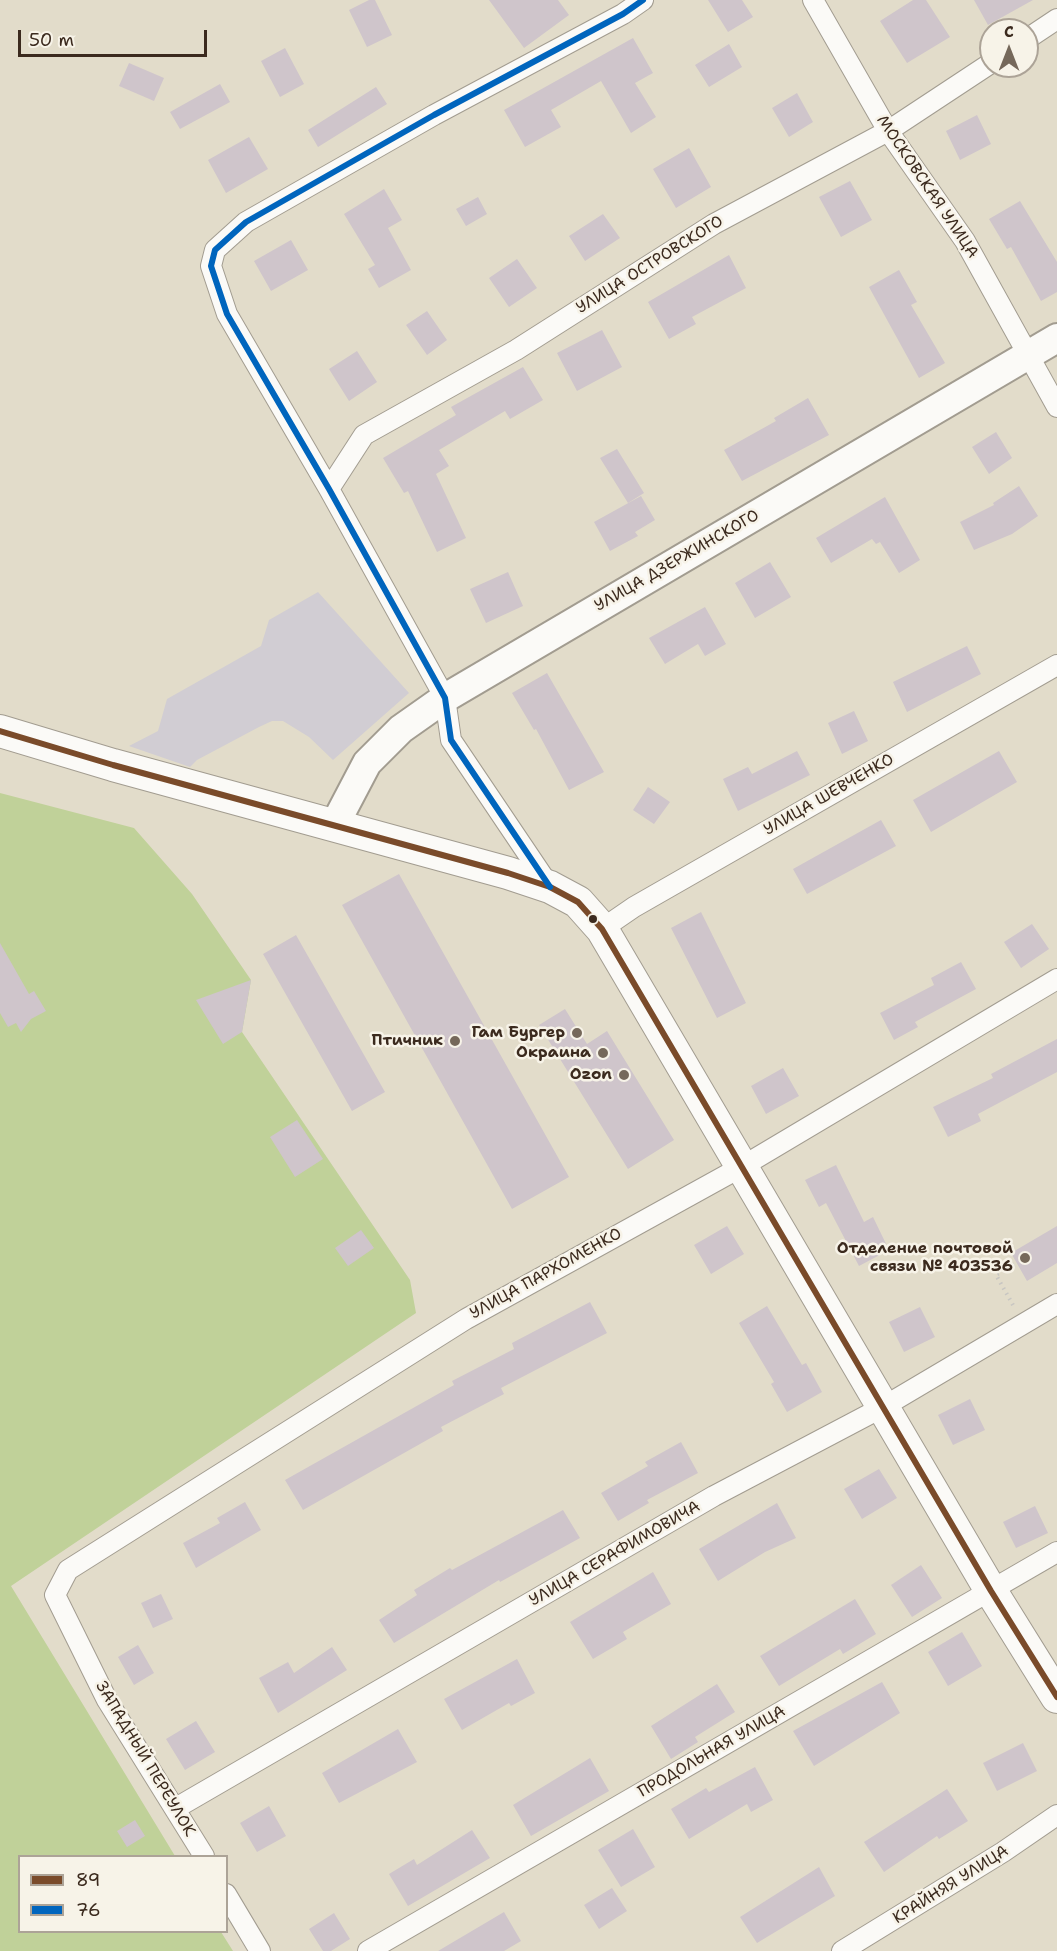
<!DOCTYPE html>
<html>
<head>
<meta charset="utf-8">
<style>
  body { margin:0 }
  #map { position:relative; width:1057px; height:1951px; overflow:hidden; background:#e2dcca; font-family:"Shantell Sans",sans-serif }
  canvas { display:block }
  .legend { position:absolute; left:18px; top:1855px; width:210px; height:78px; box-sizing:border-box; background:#f7f3e8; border:2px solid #aca397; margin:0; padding:8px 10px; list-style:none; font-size:18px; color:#3b2a1e }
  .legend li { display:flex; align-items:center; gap:12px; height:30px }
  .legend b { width:30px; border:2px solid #aca397 }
  .north { position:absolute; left:979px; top:18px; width:60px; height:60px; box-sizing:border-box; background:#f7f3e8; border:2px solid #aca397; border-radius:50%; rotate:0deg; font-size:16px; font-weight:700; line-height:24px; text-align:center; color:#3b2a1e }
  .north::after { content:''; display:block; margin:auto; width:21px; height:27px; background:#75685a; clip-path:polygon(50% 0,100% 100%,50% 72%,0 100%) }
  .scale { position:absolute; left:18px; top:30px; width:189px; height:27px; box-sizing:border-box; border:3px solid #3b2a1e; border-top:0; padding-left:8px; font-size:18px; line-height:21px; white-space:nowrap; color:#3b2a1e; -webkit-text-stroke:4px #f7f3e8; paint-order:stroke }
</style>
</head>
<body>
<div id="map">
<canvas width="1057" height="1951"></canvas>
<ul class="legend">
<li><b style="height:8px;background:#7a4b2a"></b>89</li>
<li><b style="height:8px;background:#0065bd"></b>76</li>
</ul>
<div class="north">С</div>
<div class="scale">50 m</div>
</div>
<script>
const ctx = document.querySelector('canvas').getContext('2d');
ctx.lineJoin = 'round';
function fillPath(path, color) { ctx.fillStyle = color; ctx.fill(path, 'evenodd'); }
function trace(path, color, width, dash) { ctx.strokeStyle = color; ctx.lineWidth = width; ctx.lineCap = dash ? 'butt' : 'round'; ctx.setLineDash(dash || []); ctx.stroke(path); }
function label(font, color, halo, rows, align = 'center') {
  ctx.font = font + ' "Shantell Sans",sans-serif'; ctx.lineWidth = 5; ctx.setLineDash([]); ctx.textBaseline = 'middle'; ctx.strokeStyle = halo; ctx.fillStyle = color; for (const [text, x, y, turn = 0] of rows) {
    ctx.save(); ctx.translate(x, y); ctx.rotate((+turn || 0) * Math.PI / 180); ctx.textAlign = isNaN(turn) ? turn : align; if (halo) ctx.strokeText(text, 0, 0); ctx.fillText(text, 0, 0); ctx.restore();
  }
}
fillPath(new Path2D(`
  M318,592l91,101 -76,67 -24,-23 -26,-16h-11l-13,6 -62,33 -7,7 -61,-21 29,-15 9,-32 94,-53 8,-26z`), '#d1cdd3');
fillPath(new Path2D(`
  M0,793l134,35 58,66 59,86 -9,52 168,248 6,33 -405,273 164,270h-155v76h201l12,19h-233z`), '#c0d199');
fillPath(new Path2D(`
  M369,0h6l17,35 -25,12 -18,-37z
  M489,0h69l11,15 -45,33z
  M708,0h34l11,17 -25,15z
  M913,0h13l24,37 -43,26 -27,-42z
  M974,0h59l-45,25z
  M633,38l20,35 -18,10 21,34 -25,16 -30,-52 -50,29 10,17 -36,20 -21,-37z
  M729,44l13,23 -33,20 -14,-22z
  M285,48l19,36 -24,13 -19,-36z
  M129,63l35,15 -10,23 -35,-15z
  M220,84l10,18 -50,27 -10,-17z
  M376,87l11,17 -69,43 -10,-17z
  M797,93l16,29 -24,15 -17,-29z
  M977,115l14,29 -31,16 -14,-29z
  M249,137l19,32 -42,24 -18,-33z
  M689,148l22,39 -35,21 -23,-39z
  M850,181l22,39 -31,17 -22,-40z
  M384,189l18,31 -14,8 23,42 -32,18 -11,-19 7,-4 -31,-51z
  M478,197l9,17 -21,12 -10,-17z
  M1020,201l37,61v30l-16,9 -30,-54 -4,2 -18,-30z
  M603,214l17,24 -35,23 -16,-25z
  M291,240l17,30 -37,21 -17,-30z
  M729,255l17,33 -54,29 4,7 -27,15 -21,-37z
  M517,259l20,29 -28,19 -20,-29z
  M899,270l18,32 -6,3 34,58 -26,15 -50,-91z
  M427,311l20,29 -20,15 -21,-30z
  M602,330l20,37 -45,24 -20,-38z
  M357,351l20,31 -28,19 -20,-32z
  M523,367l20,33 -33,19 -5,-8 -66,39 10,16 -13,8 30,64 -29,14 -29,-61 -4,2 -21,-35 73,-43 -5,-8z
  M808,398l21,37 -87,46 -18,-31 52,-29 -2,-3z
  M996,432l16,26 -23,16 -17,-27z
  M617,449l27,44 -16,10 -28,-45z
  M1019,486l19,30 -26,18 -38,16 -14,-28 34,-17 -1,-2z
  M641,496l14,24 -20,12 3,4 -28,15 -16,-29z
  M885,497l35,63 -21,13 -19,-31 -4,2 -4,-5 -41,24 -15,-25z
  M770,562l21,35 -36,21 -20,-35z
  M508,572l15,34 -37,17 -16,-34z
  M705,607l21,37 -21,12 -7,-12 -33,20 -16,-26z
  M967,646l14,28 -74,38 -14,-30z
  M547,673l57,99 -35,18 -33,-61 -2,1 -22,-37z
  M854,711l14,30 -26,13 -14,-31z
  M797,751l13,24 -72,36 -15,-32 25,-12 4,7z
  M999,751l18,31 -86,50 -18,-32z
  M648,787l22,15 -16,22 -21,-14z
  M881,820l15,26 -89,48 -14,-25z
  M399,874l170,303 -57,32 -170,-304z
  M701,912l45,91 -29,15 -46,-90z
  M1032,924l17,25 -28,19 -17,-26z
  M296,935l89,157 -33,19 -89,-157z
  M0,943l29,51 5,-3 12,20 -15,8 -10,13 -5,-9 -8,4 -8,-14z
  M961,962l15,27 -61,33 3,5 -24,13 -14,-27 54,-28 -3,-7z
  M251,980l-9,52 -19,12 -27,-44z
  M565,1009l22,35 20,-13 67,109 -46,29 -89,-144z
  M1057,1039v33l-79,42 3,7 -33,16 -15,-30 60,-29 -2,-4z
  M783,1068l16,28 -33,18 -15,-28z
  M297,1120l26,39 -28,18 -25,-40z
  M836,1165l28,57 9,-5 16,33 -30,16 -33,-63 -7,4 -14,-27z
  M727,1226l17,28 -33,20 -17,-29z
  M1057,1226v37l-30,18 -16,-28z
  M361,1230l13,18 -26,18 -13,-18z
  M590,1302l17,31 -106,55 3,6 -63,33 2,4 -140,79 -18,-30 169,-95 -2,-4 62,-32 -2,-6z
  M767,1306l35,59 4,-2 16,29 -35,20 -16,-28 3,-2 -35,-59z
  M920,1307l15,30 -31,15 -15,-30z
  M970,1399l15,31 -32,15 -15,-30z
  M681,1442l17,31 -51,27 2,3 -31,18 -17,-28 47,-27 -3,-4z
  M879,1469l18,29 -35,21 -18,-30z
  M245,1502l16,28 -65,38 -13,-25 37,-20 -3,-5z
  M777,1503l19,35 -31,14 -47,29 -19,-32z
  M1035,1506l13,27 -32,15 -13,-26z
  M563,1510l17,28 -80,44 -1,-2 -105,63 -15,-23 38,-25 -3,-5 36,-22 2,2z
  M921,1565l21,33 -30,19 -21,-32z
  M653,1572l18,32 -48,28 4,7 -34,20 -23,-37z
  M161,1594l12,25 -20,9 -12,-25z
  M855,1599l21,35 -33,20 -3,-5 -61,37 -19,-30z
  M962,1632l20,34 -34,20 -20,-34z
  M138,1645l16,28 -20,12 -16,-28z
  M332,1647l15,23 -69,43 -19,-35 29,-16 6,11z
  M517,1659l18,34 -24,13 -2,-3 -47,27 -18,-31z
  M882,1682l18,31 -86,53 -21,-35z
  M717,1684l18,28 -40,25 3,5 -27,17 -20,-33z
  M196,1721l19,31 -30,18 -19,-31z
  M398,1729l19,33 -78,41 -17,-30z
  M1023,1743l14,28 -40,20 -14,-28z
  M590,1758l19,33 -78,45 -18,-31z
  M755,1767l18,33 -22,12 -4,-8 -58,35 -18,-30 35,-21 3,4z
  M947,1789l21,32 -29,18 -2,-3 -53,36 -20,-30z
  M269,1806l17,30 -29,16 -17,-29z
  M135,1820l10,16 -18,11 -10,-16z
  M633,1829l22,38 -34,20 -23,-37z
  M472,1830l18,28 -82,48 -19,-32 25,-15 3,6z
  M819,1867l16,29 -78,47 -17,-26z
  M612,1888l15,23 -28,18 -15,-24z
  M504,1912l17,29 -17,10h-66z
  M334,1913l16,26 -19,12h-8l-14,-22z`), '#cfc5cb');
const street = new Path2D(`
  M813,0l75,131 77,110 92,166
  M1027,39l30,-20
  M329,489l35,-54 152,-85 198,-126 174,-93 103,-68
  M550,887l-99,-147 -6,-42 -116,-209 -102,-175 -16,-48 4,-16 31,-28 188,-107 189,-101 20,-14
  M602,929l32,-22 423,-242
  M176,1808l538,-312 169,-89 174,-103
  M204,1856l-97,-156 -52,-105 13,-25 398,-251 277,-153 314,-187
  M226,1894l34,57
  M368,1951l689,-399
  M842,1951l161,-99 54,-37`);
const secondary = new Path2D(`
  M335,824l32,-61 34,-34 44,-31 612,-360`);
const primary = new Path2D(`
  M0,731l113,34 395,108 42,14 28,15 24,27 389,662 66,106`);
trace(street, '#a29c90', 22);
trace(secondary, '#a29c90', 32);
trace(primary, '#a29c90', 34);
trace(new Path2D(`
  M1013,1305l-17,-30 21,-12`), '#c8c6c2', 4, [1.5, 4.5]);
trace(street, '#fbfaf7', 20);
trace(secondary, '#fbfaf7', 28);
trace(primary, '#fbfaf7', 32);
trace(new Path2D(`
  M0,731l113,34 395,108 42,14 28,15 24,27 389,662 66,106`), '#7a4b2a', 6);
trace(new Path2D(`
  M550,887l-99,-147 -6,-42 -116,-209 -102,-175 -16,-48 4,-16 31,-28 188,-107 189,-101 20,-14`), '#0065bd', 6);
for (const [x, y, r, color] of [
  [593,919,5,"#3b2a1e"],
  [577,1033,6,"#75685a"],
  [455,1041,6,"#75685a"],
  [603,1053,6,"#75685a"],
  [624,1075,6,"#75685a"],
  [1025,1258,6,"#75685a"]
]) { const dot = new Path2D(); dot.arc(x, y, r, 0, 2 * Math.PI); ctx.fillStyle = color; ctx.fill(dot); trace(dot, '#f7f3e8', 2); }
label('16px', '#3b2a1e', '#f7f3e8', [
  ["МОСКОВСКАЯ УЛИЦА",927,187,56],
  ["УЛИЦА ОСТРОВСКОГО",650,265,-32],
  ["УЛИЦА ДЗЕРЖИНСКОГО",677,561,-30],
  ["УЛИЦА ШЕВЧЕНКО",829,795,-30],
  ["УЛИЦА ПАРХОМЕНКО",546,1274,-29],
  ["УЛИЦА СЕРАФИМОВИЧА",615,1554,-30],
  ["ПРОДОЛЬНАЯ УЛИЦА",712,1752,-30],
  ["ЗАПАДНЫЙ ПЕРЕУЛОК",145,1759,59],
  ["КРАЙНЯЯ УЛИЦА",951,1885,-32]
]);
label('bold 16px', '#3b2a1e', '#f7f3e8', [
  ["Гам Бургер",565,1033],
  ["Птичник",443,1041],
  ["Окраина",591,1053],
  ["Ozon",612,1075],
  ["Отделение почтовой",1013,1249],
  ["связи № 403536",1013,1267]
], 'right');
</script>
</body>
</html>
